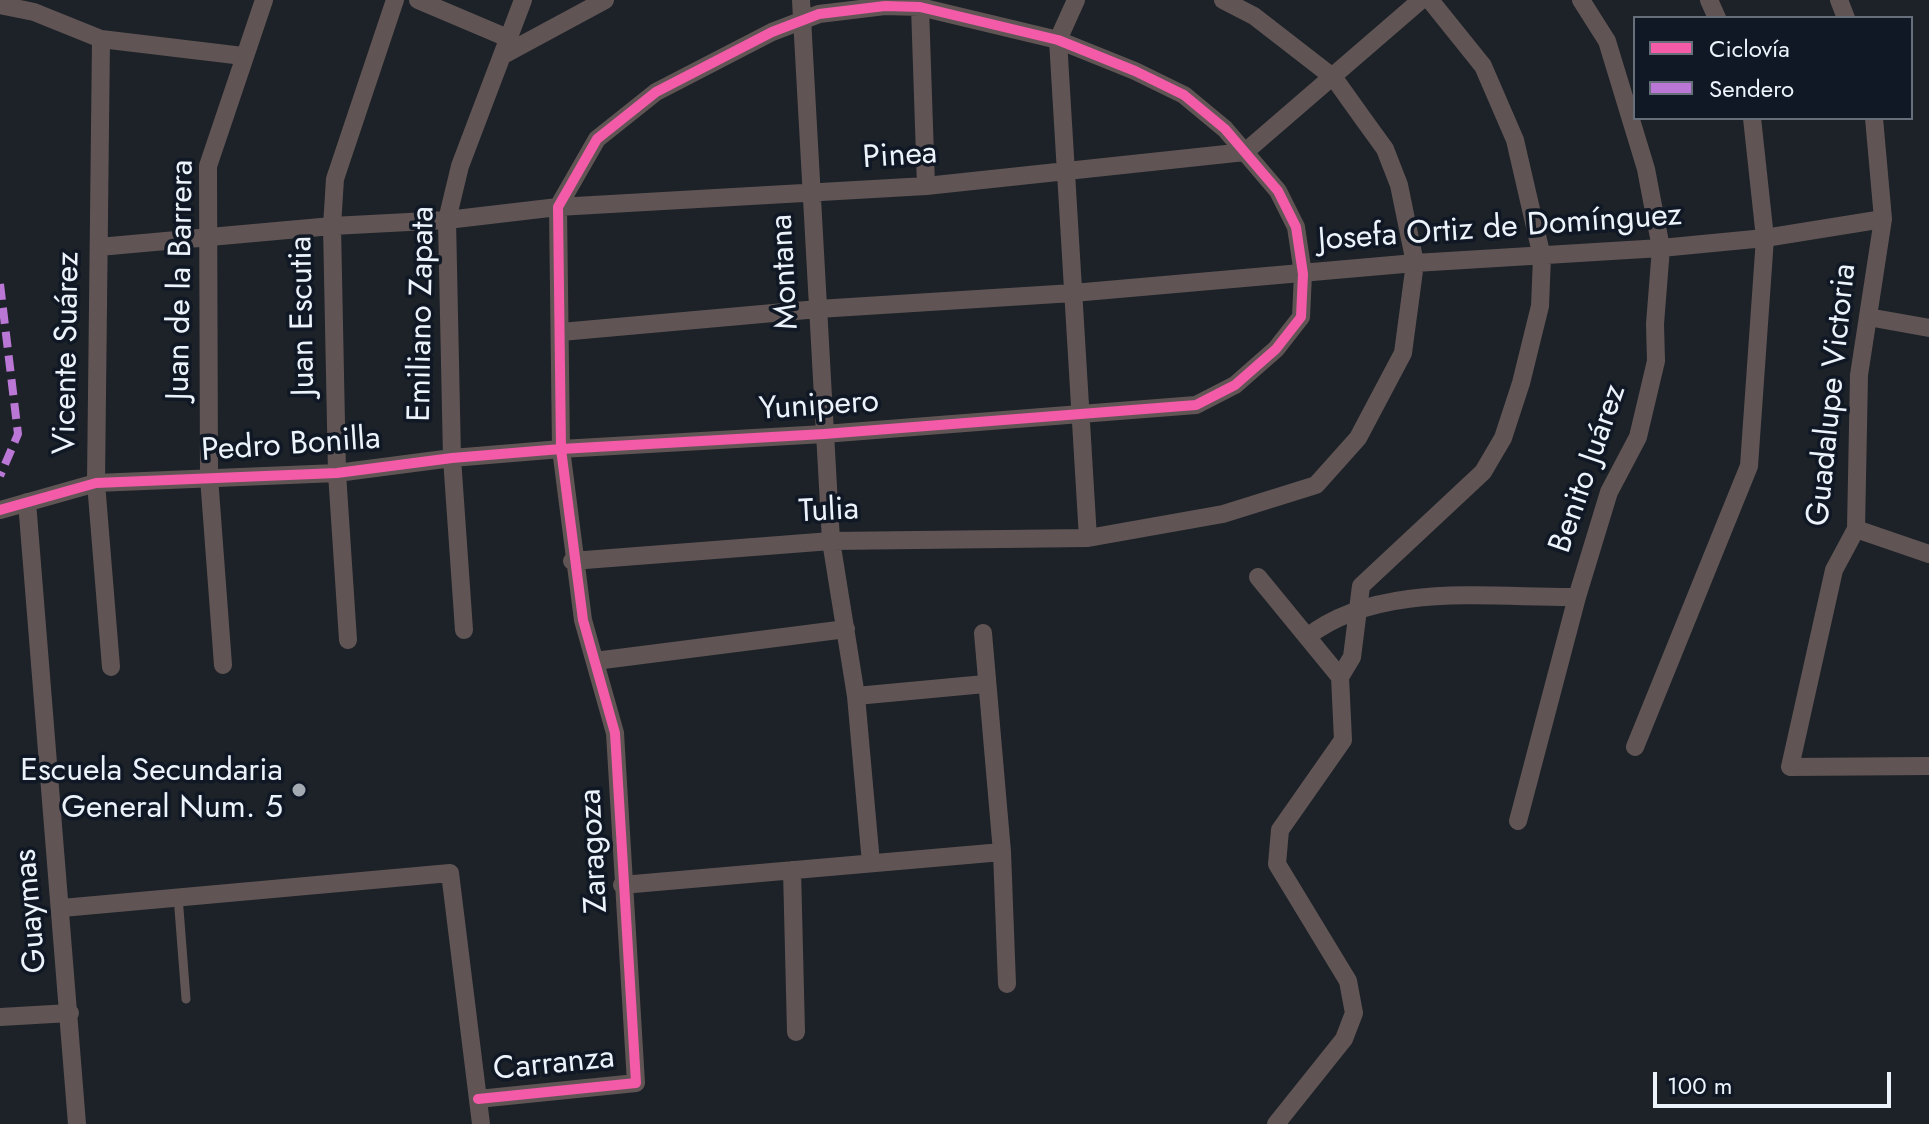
<!DOCTYPE html>
<html>
<head>
<meta charset="utf-8">
<style>
  body { margin:0 }
  #map { position:relative; width:1929px; height:1124px; overflow:hidden; background:#1d2228; font-family:Jost,sans-serif }
  canvas { display:block }
  .legend { position:absolute; left:1633px; top:16px; width:280px; height:104px; box-sizing:border-box; background:#0f1824; border:2px solid #67707a; margin:0; padding:10px 14px; list-style:none; font-size:24px; color:#ecf3fb }
  .legend li { display:flex; align-items:center; gap:16px; height:40px }
  .legend b { width:40px; border:2px solid #67707a }
  .scale { position:absolute; left:1653px; top:1072px; width:238px; height:36px; box-sizing:border-box; border:4px solid #ecf3fb; border-top:0; padding-left:10px; font-size:24px; line-height:28px; white-space:nowrap; color:#ecf3fb; -webkit-text-stroke:6px #0f1824; paint-order:stroke }
</style>
</head>
<body>
<div id="map">
<canvas width="1929" height="1124"></canvas>
<ul class="legend">
<li><b style="height:10px;background:#f35aa7"></b>Ciclovía</li>
<li><b style="height:10px;background:#ba77d6"></b>Sendero</li>
</ul>
<div class="scale">100 m</div>
</div>
<script>
const ctx = document.querySelector('canvas').getContext('2d');
ctx.lineJoin = 'round';
function trace(path, color, width, dash) { ctx.strokeStyle = color; ctx.lineWidth = width; ctx.lineCap = dash ? 'butt' : 'round'; ctx.setLineDash(dash || []); ctx.stroke(path); }
function label(font, color, halo, rows, align = 'center') {
  ctx.font = font + ' Jost,sans-serif'; ctx.lineWidth = 7; ctx.setLineDash([]); ctx.textBaseline = 'middle'; ctx.strokeStyle = halo; ctx.fillStyle = color; for (const [text, x, y, turn = 0] of rows) {
    ctx.save(); ctx.translate(x, y); ctx.rotate((+turn || 0) * Math.PI / 180); ctx.textAlign = isNaN(turn) ? turn : align; if (halo) ctx.strokeText(text, 0, 0); ctx.fillText(text, 0, 0); ctx.restore();
  }
}
trace(new Path2D(`
  M178,896l8,103`), '#605554', 9);
trace(new Path2D(`
  M418,0l92,39
  M801,0l30,541 25,155 15,167
  M1076,0l-18,40 30,498
  M1709,0l8,18
  M1839,0l7,18
  M0,5l34,7 67,27 142,17
  M920,7l6,179
  M101,39l-5,444 15,184
  M505,54l100,-54
  M1874,118l9,101 -24,156 -3,154 -22,41 -44,197 139,-1
  M99,247l233,-21 115,-6 111,-13 368,-21 319,-34 176,-152
  M1868,317l61,11
  M561,332l257,-23 255,-16 342,-30 246,-15 104,-10 118,-19
  M27,502l50,622
  M0,510l96,-27 241,-10 115,-15 109,-9 263,-15 372,-29 39,-20 41,-36 25,-32 2,-43 -7,-47 -18,-36 -53,-62 -41,-34 -49,-24 -77,-31 -138,-33 -35,-1 -66,8 -47,18 -116,60 -59,47 -39,68 3,242 22,171 32,113 21,350 -158,16
  M1856,529l73,25
  M572,561l259,-20 257,-3 135,-24 93,-29 42,-47 45,-85 12,-90 -16,-78 -14,-36 -21,-29 -30,-42 -80,-62 -31,-16
  M1258,577l82,100 3,63 -63,90 -3,34 71,117 6,32 -10,26 -68,85
  M464,630l-12,-172 -5,-238 13,-54 63,-166
  M983,633l19,219 5,132
  M1307,637c72,-56 183,-39 270,-40
  M348,640l-11,-167 -5,-247 3,-47 60,-179
  M595,661l251,-32
  M223,665l-14,-188 -1,-311 56,-166
  M1340,677l12,-20 9,-71 122,-114 20,-34 18,-55 19,-77 2,-49 -27,-117 -32,-74 -53,-66
  M856,696l129,-12
  M1635,747l114,-281 16,-228 -13,-120
  M1518,821l59,-224 32,-105 29,-55 18,-76 -1,-37 6,-76 -15,-79 -39,-128 -26,-41
  M792,870l4,162
  M622,885l380,-33
  M62,908l388,-35 31,251
  M0,1017l70,-4`), '#605554', 18);
trace(new Path2D(`
  M0,284l18,150 -18,42`), '#ba77d6', 8, [16, 8]);
trace(new Path2D(`
  M0,510l96,-27 241,-10 115,-15 109,-9 263,-15 372,-29 39,-20 41,-36 25,-32 2,-43 -7,-47 -18,-36 -53,-62 -41,-34 -49,-24 -77,-31 -138,-33 -35,-1 -66,8 -47,18 -116,60 -59,47 -39,68 3,242 22,171 32,113 21,350 -158,16`), '#f35aa7', 10);
for (const [x, y, r, color] of [
  [299,790,8,"#a4aab1"]
]) { const dot = new Path2D(); dot.arc(x, y, r, 0, 2 * Math.PI); ctx.fillStyle = color; ctx.fill(dot); trace(dot, '#0f1824', 3); }
label('32px', '#ecf3fb', '#0f1824', [
  ["Pinea",900,157,-4],
  ["Josefa Ortiz de Domínguez",1500,229,-4],
  ["Montana",786,272,-93],
  ["Juan de la Barrera",182,280,-89],
  ["Emiliano Zapata",423,314,-89],
  ["Juan Escutia",304,316,-91],
  ["Vicente Suárez",68,353,-89],
  ["Guadalupe Victoria",1833,395,-84],
  ["Yunipero",819,407,-4],
  ["Pedro Bonilla",291,446,-4],
  ["Benito Juárez",1589,469,-71],
  ["Tulia",829,512,-3],
  ["Zaragoza",595,851,-93],
  ["Guaymas",32,911,-95],
  ["Carranza",554,1065,-6]
]);
label('32px', '#ecf3fb', '#0f1824', [
  ["Escuela Secundaria",283,772],
  ["General Num. 5",283,809]
], 'right');
</script>
</body>
</html>
